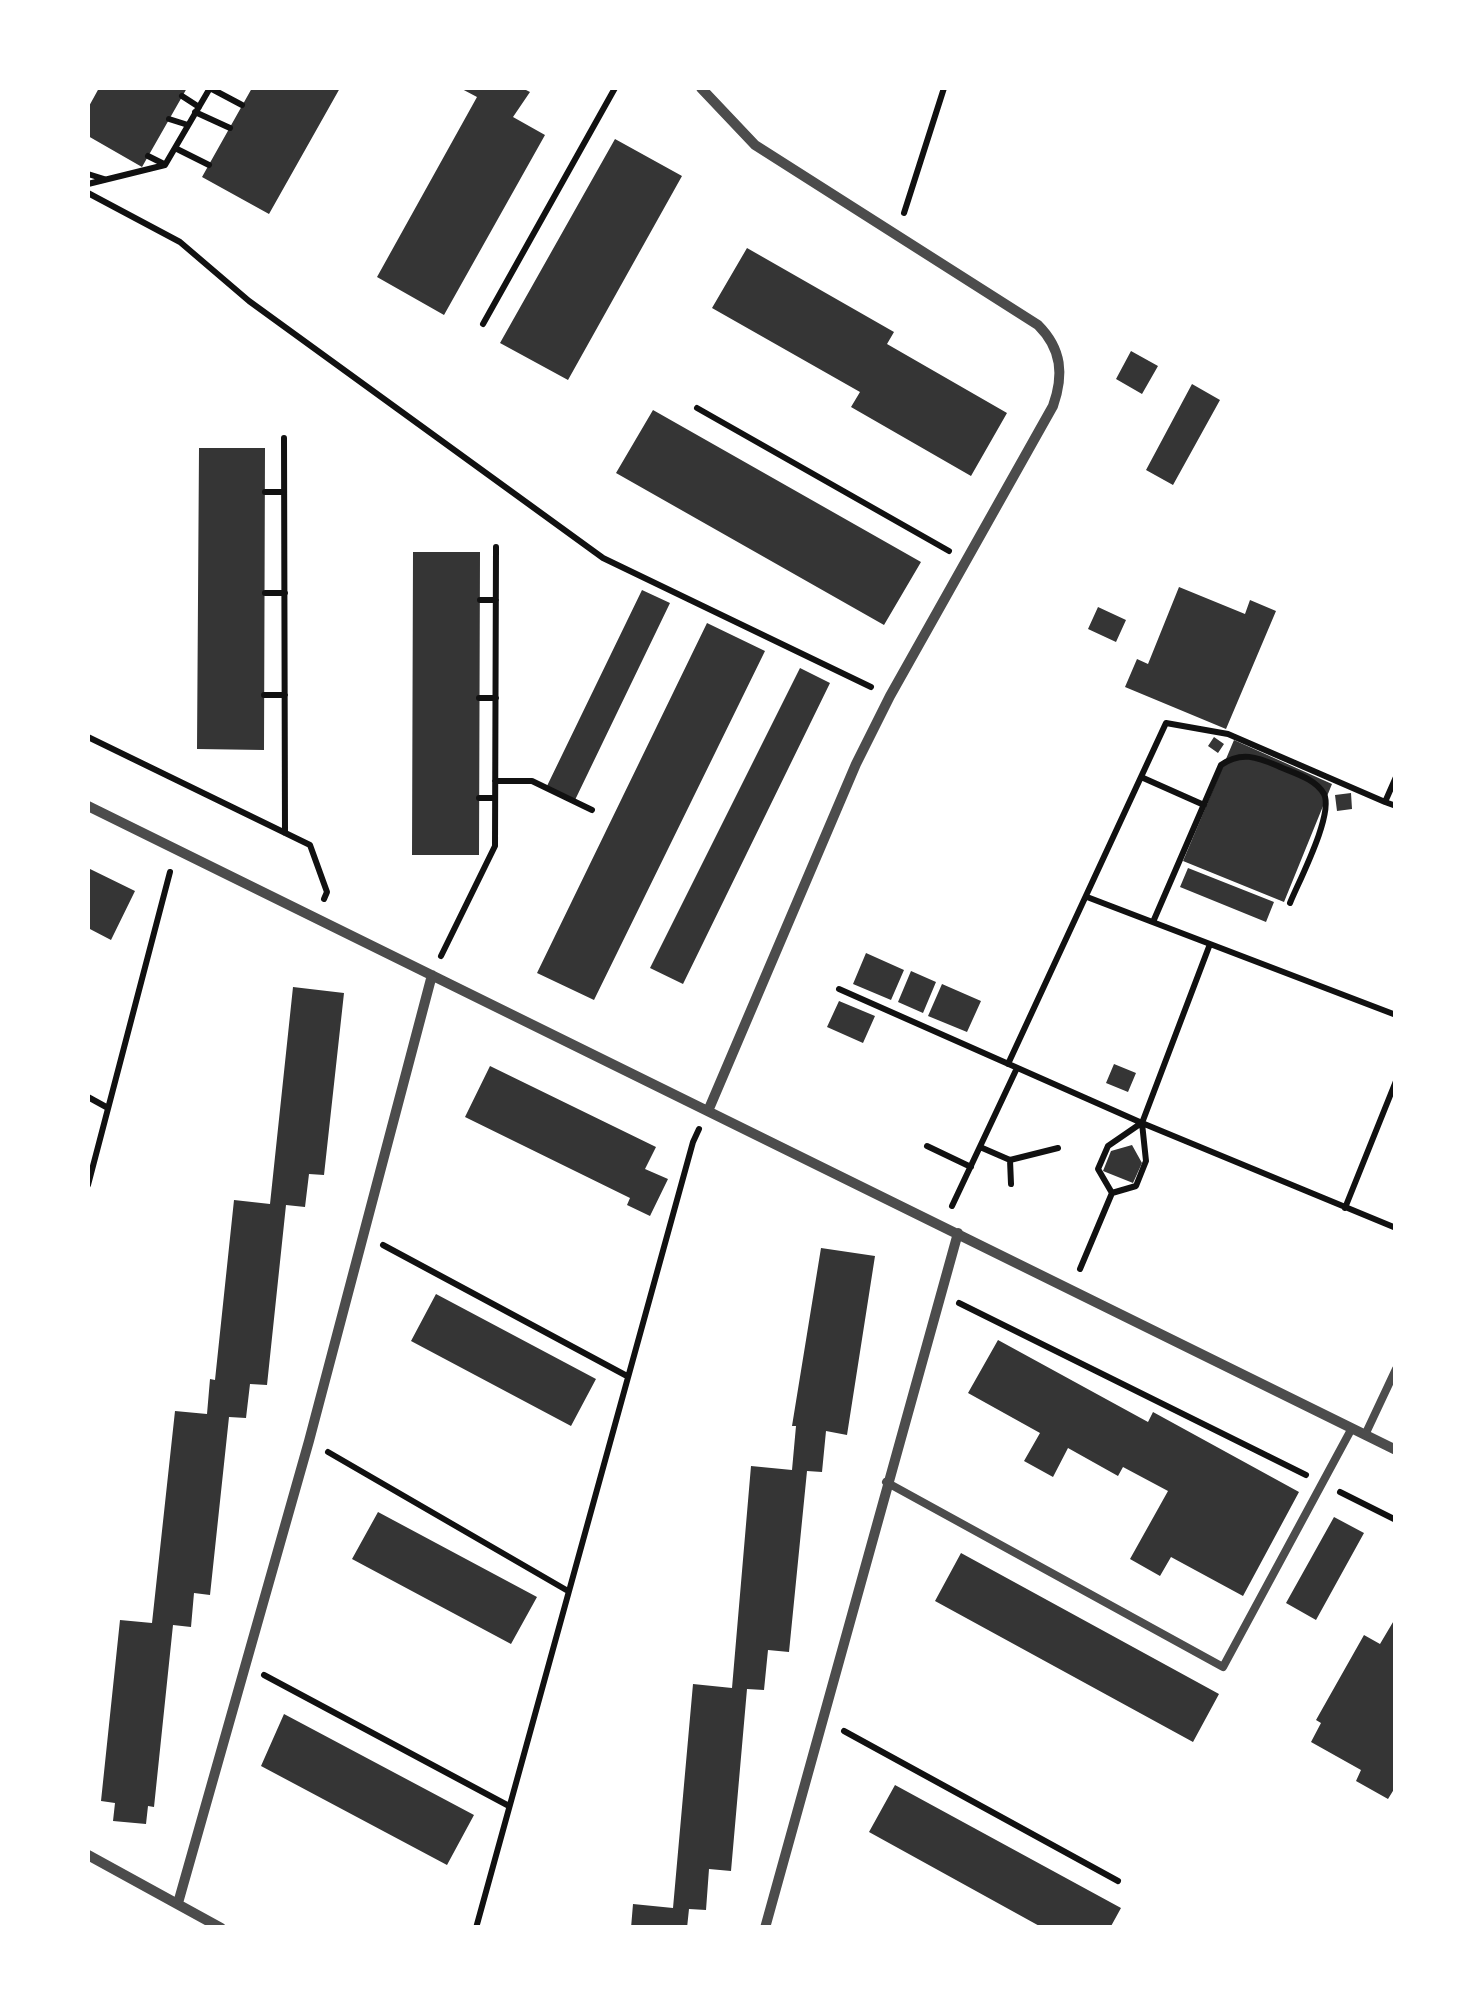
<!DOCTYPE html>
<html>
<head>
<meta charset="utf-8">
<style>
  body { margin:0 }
  #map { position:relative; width:1483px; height:2015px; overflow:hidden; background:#fff; font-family:"Libre Baskerville",serif }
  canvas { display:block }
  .frame { position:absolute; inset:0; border:90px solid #fff; pointer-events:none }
</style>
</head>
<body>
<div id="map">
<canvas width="1483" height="2015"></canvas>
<div class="frame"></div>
</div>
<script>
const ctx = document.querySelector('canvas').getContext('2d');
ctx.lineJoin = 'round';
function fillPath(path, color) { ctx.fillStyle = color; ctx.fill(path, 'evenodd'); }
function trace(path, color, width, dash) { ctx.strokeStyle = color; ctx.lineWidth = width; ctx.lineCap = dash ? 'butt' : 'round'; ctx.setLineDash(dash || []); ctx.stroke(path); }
fillPath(new Path2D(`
  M99,88h88l-45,79 -54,-31v-28z
  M252,88h88l-71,126 -67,-37z
  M460,88h62l8,4 -17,25 32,18 -101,180 -67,-38 100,-180z
  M615,139l67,37 -114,204 -68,-37z
  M747,248l147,84 -7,12 120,69 -36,63 -120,-69 9,-15 -148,-84z
  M1131,351l27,15 -16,28 -26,-15z
  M1192,384l28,16 -47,85 -27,-15z
  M653,410l268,152 -37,63 -268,-152z
  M199,448h66l-1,302 -67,-1z
  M413,552h67l-1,303h-67z
  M1179,587l66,27 5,-14 26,11 -50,118 -101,-42 12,-28 11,5z
  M642,590l28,13 -95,197 -28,-14z
  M1098,607l28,13 -10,22 -28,-13z
  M707,623l58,28 -171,349 -57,-27z
  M800,668l30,15 -147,301 -33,-16z
  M1214,737l10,7 -6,9 -10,-7z
  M1234,740l98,44 -48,118 -101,-41z
  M1351,793l1,16 -15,2 -2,-16z
  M88,868l47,23 -24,49 -23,-12z
  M1188,868l86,34 -8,20 -86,-35z
  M866,953l38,17 -13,30 -38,-16z
  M911,971l25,11 -13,31 -25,-11z
  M942,984l39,17 -14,31 -39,-16z
  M293,987l51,6 -20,182 -15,-1 -4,33 -19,-2 -19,180 -17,-1 -4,34 -17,-1 -19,178 -16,-2 -3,34 -18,-2 -19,182 -6,-1 -2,18 -33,-3 2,-18 -14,-2 19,-181 32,3 23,-212 32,3 3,-35 5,1 19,-180 36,4z
  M839,1001l36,15 -12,27 -36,-16z
  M1114,1064l22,9 -8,19 -22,-9z
  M490,1066l166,81 -11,22 23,10 -18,37 -23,-11 3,-7 -165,-81z
  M1132,1145l10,18 -9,20 -30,-12 8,-20z
  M821,1248l54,8 -28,179 -21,-4 -4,41 -15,-1 -18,181 -21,-2 -4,40 -17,-1 -16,182 -22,-2 -3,41 -17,-1 -2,19h-56l2,-24 40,4 20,-224 39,4 19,-222 41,4 4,-44h-4z
  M436,1294l160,85 -25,47 -160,-85z
  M998,1340l150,82 5,-10 146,80 -56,104 -72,-39 -11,19 -30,-17 38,-68 -45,-24 -5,9 -50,-28 -15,29 -29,-16 16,-28 -72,-40z
  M378,1512l159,85 -26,47 -159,-85z
  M1334,1517l30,16 -48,87 -30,-17z
  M961,1553l258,141 -26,48 -258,-141z
  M1396,1617v169l-8,13 -32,-18 5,-11 -50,-28 10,-19 -5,-3 48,-85 16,9z
  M284,1714l190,101 -27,50 -186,-99z
  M895,1785l226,123 -11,20h-67l-174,-96z`), '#353535');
trace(new Path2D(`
  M182,96l17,11
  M195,112l35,16
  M169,119l19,6
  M175,148l34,17
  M148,156l16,8
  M88,174l16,5
  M88,184l77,-19 45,-77 32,17
  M88,193l92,49 69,59 354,257 268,129
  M904,213l40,-125
  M483,324l132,-236
  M697,408l252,143
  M284,438l1,395
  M265,492h19
  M265,593h20
  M480,600h16
  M264,695h21
  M479,698h17
  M88,737l222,108 17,47 -3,7
  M1141,777l63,28
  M1396,777l-11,25 11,4
  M495,781h37l60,29
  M479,798h16
  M1087,897l309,118
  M1153,922l68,-157c20,-14 36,-8 57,1 15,7 37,12 46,28 10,20 -25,87 -34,109
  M441,956l54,-110 1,-299
  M839,989l303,134 254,105
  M1008,1064l158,-341 62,11 157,68
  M88,1097l20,11
  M927,1146l44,21
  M980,1147l30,13 48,-12
  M1010,1160l1,24
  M88,1185l82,-313
  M1112,1193l-14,-24 10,-23 32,-22
  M952,1206l65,-138
  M1345,1208l51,-127
  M383,1245l244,131
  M1080,1269l32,-76 24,-7 10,-25 -4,-38 68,-179
  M959,1303l347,172
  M328,1452l240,139
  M1340,1492l56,28
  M264,1675l245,131
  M844,1731l274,150
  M476,1928l217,-786 6,-13`), '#111', 6);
trace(new Path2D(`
  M1365,1435l31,-66
  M886,1482l337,185 129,-239`), '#4c4c4c', 8);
trace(new Path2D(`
  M701,88l54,57 283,180c24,24 26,50 15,81l-163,290 -34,68 -148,347
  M88,806l1308,644
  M88,1855l133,73
  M178,1903l131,-462 123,-466
  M765,1928l193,-695`), '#4c4c4c', 10);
</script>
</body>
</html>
